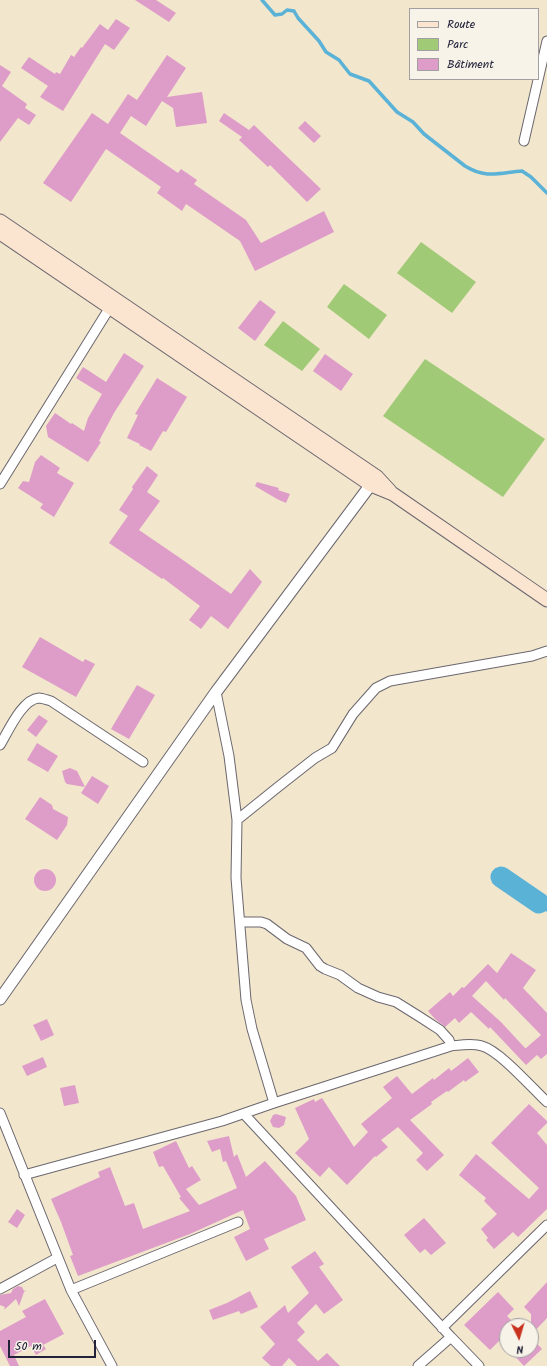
<!DOCTYPE html>
<html>
<head>
<meta charset="utf-8">
<style>
  body { margin:0 }
  #map { position:relative; width:547px; height:1366px; overflow:hidden; background:#f2e6cd; font-family:Kalam,sans-serif }
  canvas { display:block }
  .legend { position:absolute; left:409px; top:8px; width:130px; height:72px; box-sizing:border-box; background:#f7f3e8; border:1px solid #a29fa3; margin:0; padding:5px 7px; list-style:none; font-size:12px; color:#22223b }
  .legend li { display:flex; align-items:center; gap:8px; height:20px }
  .legend b { width:20px; border:1px solid #a29fa3 }
  .north { position:absolute; left:499px; top:1318px; width:40px; height:40px; box-sizing:border-box; background:#f7f3e8; border:1px solid #a29fa3; border-radius:50%; rotate:175deg; font-size:11px; font-weight:700; line-height:16px; text-align:center; color:#22223b }
  .north::after { content:''; display:block; margin:auto; width:14px; height:18px; background:#c8321e; clip-path:polygon(50% 0,100% 100%,50% 72%,0 100%) }
  .scale { position:absolute; left:8px; top:1340px; width:88px; height:18px; box-sizing:border-box; border:2px solid #22223b; border-top:0; padding-left:5px; font-size:12px; line-height:14px; white-space:nowrap; color:#22223b; -webkit-text-stroke:3px #f7f3e8; paint-order:stroke }
</style>
</head>
<body>
<div id="map">
<canvas width="547" height="1366"></canvas>
<ul class="legend">
<li><b style="height:5px;background:#fce5d0"></b>Route</li>
<li><b style="height:11px;background:#a0ca76"></b>Parc</li>
<li><b style="height:11px;background:#de9dc8"></b>Bâtiment</li>
</ul>
<div class="north">N</div>
<div class="scale">50 m</div>
</div>
<script>
const ctx = document.querySelector('canvas').getContext('2d');
ctx.lineJoin = 'round';
function fillPath(path, color) { ctx.fillStyle = color; ctx.fill(path, 'evenodd'); }
function trace(path, color, width, dash) { ctx.strokeStyle = color; ctx.lineWidth = width; ctx.lineCap = dash ? 'butt' : 'round'; ctx.setLineDash(dash || []); ctx.stroke(path); }
fillPath(new Path2D(`
  M421,242l55,40 -24,31 -55,-40z
  M344,284l43,31 -18,24 -42,-32z
  M283,321l37,28 -18,22 -38,-26z
  M425,359l120,80 -42,58 -120,-81z`), '#a0ca76');
trace(new Path2D(`
  M262,0l13,15 7,-1 5,-4 7,1 4,7 21,23 7,11 13,8 11,14 19,7 28,31 16,10 11,12 41,32c21,13 34,7 57,5l9,6 16,16
  M539,903l8,7`), '#5ab2d7', 3.5);
trace(new Path2D(`
  M501,877l38,26`), '#5ab2d7', 21);
fillPath(new Path2D(`
  M135,0h21l20,13 -7,9z
  M116,19l14,9 -16,22 -9,-6 -42,67 -23,-14 8,-11 -27,-18 8,-11 26,17 1,-2 4,2 11,-19 3,2 7,-10 1,1 18,-24 8,6z
  M167,55l19,13 -19,29 35,-5 5,31 -31,4 -3,-19 -11,-7 -16,25 -15,-10 -11,17 58,40 3,-4 16,11 -3,4 52,36 15,23 63,-32 10,21 -79,39 -15,-30 -54,-37 -4,7 -25,-18 4,-6 -55,-38 -35,53 -28,-19 49,-70 16,11 20,-30 9,6z
  M0,65l11,7 -9,14 25,18 -2,4 11,7 -7,10 -11,-7 -18,24z
  M224,113l25,17 5,-5 67,64 -14,13 -37,-37 -2,2 -29,-27 3,-3 -23,-16z
  M305,121l16,15 -7,7 -16,-15z
  M260,300l16,12 -21,29 -17,-13z
  M124,353l20,13 -30,47 -15,28 2,1 -13,20 -40,-25 -2,-11 9,-13 16,11 1,-1 12,8 4,-13 14,-24 -26,-16 7,-11 23,15z
  M325,354l28,20 -12,17 -28,-20z
  M157,378l30,19 -21,35 -3,-1 -12,20 -12,-6 1,-1 -13,-6 11,-23 -3,-1z
  M41,455l19,13 -3,5 17,10 -20,34 -14,-9 3,-4 -25,-16 5,-7 6,1 6,-20z
  M147,466l11,9 -11,17 13,9 -21,29 41,28 51,36 19,-25 12,13 -34,47 -17,-13 -10,13 -12,-9 11,-14 -37,-28 -1,1 -53,-36 19,-27 -9,-6 14,-21 -1,-2z
  M257,482l22,6 -1,2 12,4 -4,9 -9,-4 -22,-13z
  M40,637l43,25 2,-3 10,5 -19,33 -54,-30z
  M137,685l18,10 -26,44 -18,-10z
  M39,715l9,6 -12,16 -9,-7z
  M37,743l21,13 -10,16 -21,-12z
  M70,768l7,3 8,16 7,-11 17,10 -11,18 -17,-11 4,-6 -18,-3 -2,-2 -3,-11z
  M40,797l12,8 1,4 15,8 -1,8 -10,15 -32,-21z
  M34 880a11 11 0 1 1 22 0a11 11 0 1 1-22 0Z
  M511,953l25,17 -13,18 24,25v41l-6,5 -4,-4 -11,10 -36,-38 -1,2 -18,-17 -12,11 -4,-5 -10,9 -10,-8 -7,-8 22,-19 3,4 9,-9 2,1 24,-24 9,9zM486,981l18,19 1,-2 36,37 -15,13h-1l-24,-26 -29,-26z
  M47,1019l7,16 -13,6 -8,-16z
  M43,1057l4,10 -20,9 -5,-10z
  M468,1058l11,14 -14,10 -1,-2 -16,12 -1,-1 -16,11 1,2 -22,16 34,35 -17,16 -11,-11 7,-7 -25,-26 -17,13 7,7 -12,10 -1,-1 -28,29 -18,-18 -9,10 -25,-24 14,-14 -14,-31 19,-9 1,3 7,-4 32,49 14,-15 -7,-8 31,-26 -9,-11 14,-11 15,18 21,-16 1,2 15,-12 2,3z
  M75,1085l4,18 -15,3 -4,-18z
  M529,1104l18,17v2l-10,10 10,12v64l-29,28 -5,-5 -19,17 -8,-9 2,-2 -7,-9 16,-15 -13,-13 2,-3 -27,-23 17,-21 53,45 10,-11 -48,-45z
  M276,1114l10,3 -2,8 -5,3 -6,-1 -3,-6 3,-6z
  M229,1136l5,21 3,-3 9,23 19,-16 31,35 10,24 -42,19 5,10 -23,12 -12,-24 16,-8 -7,-19 -53,24 -112,42 -8,-20 3,-1 -12,-33 -10,-23 49,-22 -2,-5 12,-5 15,39 9,-3 9,26 47,-18 -11,-13 2,-1 -18,-31 -4,1 -6,-15 23,-11 13,27 3,-2 9,14 -15,9 13,16 38,-17 -11,-27 -3,1 -3,-13 -8,3 -5,-11z
  M17,1209l8,6 -8,13 -9,-6z
  M424,1218l22,25 -15,12 -6,-6 -5,4 -16,-18z
  M315,1251l9,13 -5,3 24,33 -19,14 -8,-10 -19,19 8,9 -8,8 21,21 9,-8 13,13h-43l-8,-8 -7,8h-11l-9,-8 13,-14 -15,-17 25,-22 3,8 21,-20 -18,-26z
  M547,1282v36l-16,17v-21l-7,-7z
  M18,1286l4,1 2,4 3,-1 -3,2 -5,14 -3,-7 -12,11 1,-3 -5,-2v-10l11,-2 2,-4z
  M250,1291l8,16 -17,7 -2,-3 -26,9 -4,-10 18,-7z
  M498,1292l16,17 -7,7 10,10h-10v22l-7,-8 -10,10 -26,-25z
  M45,1299l19,35 -21,11 3,4 -10,6 -5,-9 -17,9 5,11h-9l-10,-20v-15l26,-14 -4,-6z
  M531,1337l11,12 -18,17 -15,-16h22z`), '#de9dc8');
const minor = new Path2D(`
  M524,141l23,-100
  M0,484l112,-180
  M216,692l13,64 8,64 -1,58 10,122 6,29 22,74
  M0,745c8,-13 22,-46 39,-47 3,0 8,2 12,3l92,61
  M237,820l41,-33 37,-29 17,-10 21,-34 23,-26 14,-7 142,-25 15,-5
  M240,922h21l6,2 20,15 19,9 14,18 5,3 15,6 18,13 20,9 18,5 24,15 20,13 9,10 2,6
  M0,1113l71,177 41,76
  M244,1114l207,223
  M24,1175l198,-54 52,-18 177,-57c11,-1 21,-3 31,0 18,5 50,42 65,56
  M0,1289l57,-31
  M71,1290l167,-68
  M442,1328l105,-103
  M418,1366l33,-29 28,29`);
const tertiary = new Path2D(`
  M0,999l216,-307 159,-213`);
const secondary = new Path2D(`
  M0,221l377,256 13,14
  M0,233l371,252 22,9 154,106`);
trace(minor, '#6b676e', 11);
trace(tertiary, '#6b676e', 13);
trace(secondary, '#6b676e', 15);
trace(minor, '#fff', 9);
trace(tertiary, '#fff', 11);
trace(secondary, '#fce5d0', 13);
</script>
</body>
</html>
